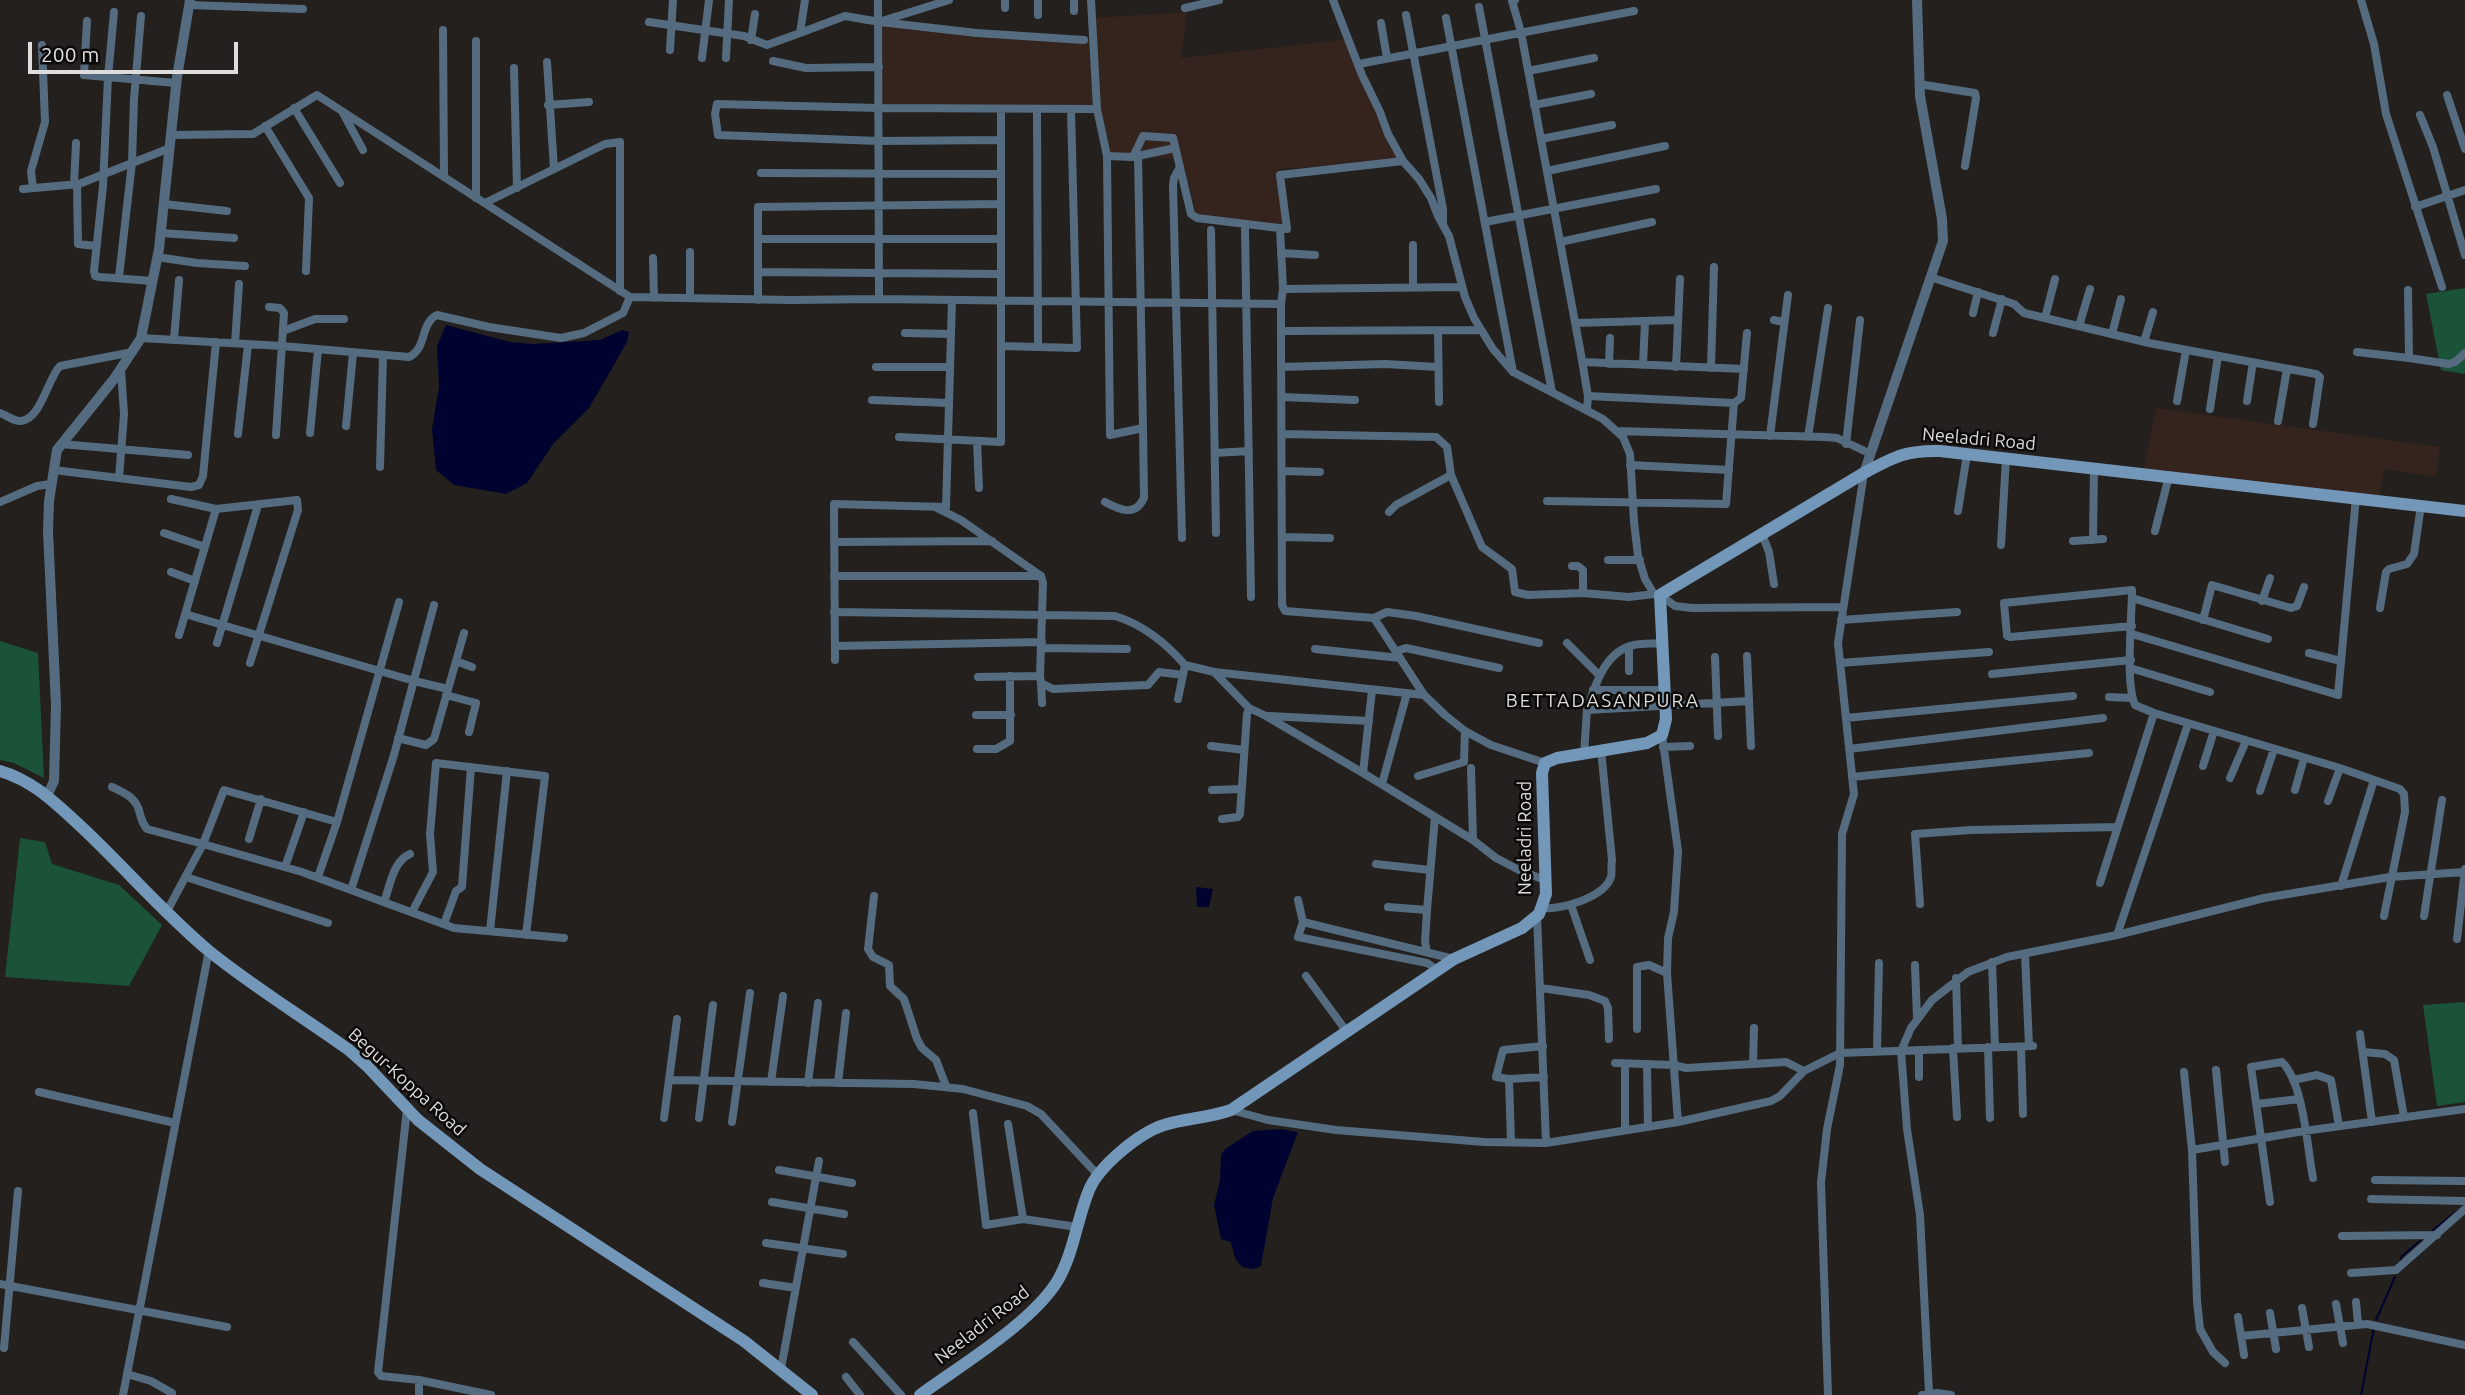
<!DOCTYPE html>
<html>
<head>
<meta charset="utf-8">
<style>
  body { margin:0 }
  #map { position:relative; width:2465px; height:1395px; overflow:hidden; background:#23201d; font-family:Ubuntu,sans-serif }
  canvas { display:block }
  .scale { position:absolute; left:28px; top:42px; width:210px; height:32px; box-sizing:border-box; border:4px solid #dfdddb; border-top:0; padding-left:9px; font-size:21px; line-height:24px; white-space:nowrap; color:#dfdddb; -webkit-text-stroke:5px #0b0a09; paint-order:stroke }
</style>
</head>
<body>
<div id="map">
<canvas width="2465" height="1395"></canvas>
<div class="scale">200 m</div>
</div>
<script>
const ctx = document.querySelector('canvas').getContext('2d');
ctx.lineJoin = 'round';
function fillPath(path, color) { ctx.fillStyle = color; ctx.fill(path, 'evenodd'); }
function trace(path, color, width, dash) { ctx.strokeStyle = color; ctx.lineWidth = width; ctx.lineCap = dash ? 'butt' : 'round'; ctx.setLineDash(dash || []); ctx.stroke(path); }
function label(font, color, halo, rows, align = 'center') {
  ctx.font = font + ' Ubuntu,sans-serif'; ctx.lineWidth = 5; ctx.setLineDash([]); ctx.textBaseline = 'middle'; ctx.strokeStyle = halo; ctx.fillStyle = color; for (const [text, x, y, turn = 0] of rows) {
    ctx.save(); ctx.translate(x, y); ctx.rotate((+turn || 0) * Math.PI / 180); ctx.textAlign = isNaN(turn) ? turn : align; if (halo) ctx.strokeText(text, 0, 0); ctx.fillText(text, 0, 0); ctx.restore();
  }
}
fillPath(new Path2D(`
  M1187,12l-6,46 167,-19 55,122 -124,8 8,60 -90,-13 -15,-57 -75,-3 -10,-47 -218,-1 1,-86 212,17v-21z
  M2156,408l284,39 -4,30 -52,-8 -5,31 -236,-27z`), '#35231d');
fillPath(new Path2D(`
  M2465,288v86l-24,-4 -15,-76z
  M0,641l38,12 6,125 -30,-15 -14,-3z
  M20,838l25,4 7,22 67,21 43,40 -33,61 -124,-9z
  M2465,1002v100l-28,4 -14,-101z`), '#1a5338');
fillPath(new Path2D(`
  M446,325l64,17 24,2 66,-4 22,-10 7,2 -2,10 -38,66 -36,36 -26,39 -21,11 -52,-9 -18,-15 -4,-41 7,-42 -2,-41z
  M1196,887l17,2 -4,18h-12z
  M1280,1129l18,3 -25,66 -12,68 -8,3 -11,-2 -7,-9 -4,-16 -10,-3 -7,-34 6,-25 1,-25 4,-6 28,-18z`), '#000330');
trace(new Path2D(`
  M2433,1230l24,-19
  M2401,1260l1,-4 19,-16
  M2376,1320l19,-43
  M2361,1395l13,-68`), '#000330', 2);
trace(new Path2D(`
  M878,0l1,299 402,5v27l200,-1
  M1005,0v8
  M1038,0v15
  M1074,0v11
  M1091,0l6,109
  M1333,0l29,75 18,37 8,22 15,27 16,18 12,19 7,18 11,20 16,61 9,21 19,31 20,23 90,47 20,18 7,17 4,68 4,34 7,23 9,15
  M1515,0l-3,1 9,31 59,317 8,47 -1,13
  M2361,0l13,44 12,70 56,173
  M189,5l114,4
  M1479,7l73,385
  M1185,8l34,-8
  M114,12l-6,65 -5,109 -9,85 1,5 5,1 52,4
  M1406,15l37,194v16
  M1446,18l67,354
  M87,21l-3,54 92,8
  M882,21l67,-21
  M649,22l95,14 23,9 33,-12 5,-33
  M1381,23l6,35
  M443,30l1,147
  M800,33l45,-17 35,6 97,11 107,7
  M751,40l4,-26
  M670,50l3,-50
  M702,58l7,-58
  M726,58l3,-58
  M773,61l33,7 73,-1
  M547,62l7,107
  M1359,64l275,-53
  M514,68l3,120
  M1528,71l66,-13
  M1919,84l56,9 1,5 -11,68
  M2447,95l18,54
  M548,105l41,-3
  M1534,105l57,-11
  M294,108l46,75
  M1037,109l1,238
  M343,113l20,37
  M2420,115l13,32 32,108
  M265,126l44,72 -3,73
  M171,135l82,-1 64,-39 313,202 161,3 88,-1
  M1541,139l71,-14
  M1001,140l-122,1 -161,-6 -3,-21 2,-10 162,4 218,1 10,47 26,1 10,-21 30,2 18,76 6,4 90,11 -7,-54 123,-14
  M1107,156l3,279 33,-7 -5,-272
  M1133,157l42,-9
  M1180,167l-6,11 -1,7 9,353
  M1547,171l118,-25
  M761,173l240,1
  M77,184l1,60 18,2
  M74,185l2,-42
  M33,188l-2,-17 14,-49 -3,-77
  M23,189l56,-5 91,-36
  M476,198v-157
  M485,203l120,-59 15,-2v149
  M164,204l63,7
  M2415,207l50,-17
  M1485,222l171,-33
  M1280,228l3,61 -2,15
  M1245,229l6,368
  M1211,230l5,303
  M161,233l73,5
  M758,239h243
  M1560,242l92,-20
  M1413,245v43
  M690,252v46
  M1281,253l34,2
  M157,257l40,6 48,3
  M653,258l1,40
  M758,272l243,2
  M119,277l13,-115 2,-63 7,-83
  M1930,277l84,27 10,9 125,30 167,31 4,3 -7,47
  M1283,289l179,-2
  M758,300v-93l243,-3
  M269,307l11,1 4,5 -8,122
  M1973,313l5,-21
  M2045,318l10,-39
  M1774,320l10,2
  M1576,323l101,-3
  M2079,326l11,-37
  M283,331l32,-12h29
  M1281,331l1,274 3,6 89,7 13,-6 29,4 123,27
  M1438,331l1,71
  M905,333l46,1
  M1993,333l9,-34
  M2112,334l9,-35
  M141,338l141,8 127,11c18,-8 11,-34 28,-42l52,12 72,11 23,-5 39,-20 7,-16
  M174,339l5,-59
  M2144,342l9,-30
  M235,343l4,-59
  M1001,346l76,2 -6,-239
  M2357,352l52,6 -1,-68
  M2409,358l40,6 6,-2 10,-9
  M1583,362l161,7
  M1609,364l1,-26
  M1643,365l2,-43
  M876,367h74
  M1281,367l104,-3 53,3
  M1676,367l4,-88
  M1711,368l3,-101
  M1282,397l73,3
  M872,400l77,3
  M2177,401l9,-51
  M2247,401l6,-39
  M1734,403l7,-5 6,-65
  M2210,409l8,-53
  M0,413c6,2 15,9 21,8 20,-2 27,-43 39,-55l73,-14
  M2278,421l9,-52
  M346,426l7,-73
  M1617,431l208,6 12,1 34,16
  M310,433l8,-83
  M238,434l10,-89
  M1282,434l154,3 11,10 4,28 31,72 30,22 3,23 13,3 55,-2 46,4 25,-3 6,1 15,11 17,2 151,-1
  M1770,436l18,-141
  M899,437l102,5v-333
  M1808,437l20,-129
  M977,441l2,47
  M61,444l127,11
  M1846,444l14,-124
  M1215,453l34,-2
  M1630,465l99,5
  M380,467l3,-111
  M54,470l137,17 8,-2 4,-9 13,-134
  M1282,471l38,1
  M119,478l5,-64 -3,-44
  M171,499l45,10 81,-9 1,10 -48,153
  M1547,501l179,3 8,-101 -146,-7
  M0,502l37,-16 14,-2
  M1105,502c15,8 30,15 39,-4l-1,-70
  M935,507l26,13 80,56 2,7 -3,93 1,7 12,6 95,-4 11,-13 24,3 2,-10 29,7 210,23
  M1958,511l9,-57
  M1389,512l7,-7 55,-30
  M2155,531l14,-55
  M164,533l41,14
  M1762,534l7,18 5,32
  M1283,537l47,1
  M2093,540l1,-72
  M2073,541l30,-2
  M834,542l158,-1
  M2001,545l5,-87
  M1608,560h32
  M1572,566h6l5,4v23
  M171,572l24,9
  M834,576h207
  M2132,598l136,41
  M2262,601l8,-23
  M2380,608l6,-36 3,-3 18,-5 7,-10 7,-49
  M834,612l281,4c29,9 51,27 70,49
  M185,614l229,67 34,8
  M1374,618l50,77 21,20 20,16 26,14 54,18
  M1841,620l116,-8
  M2203,620l9,-35 79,23 6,-2 7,-19
  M2132,626l-122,11 -3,-1 -3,-33 128,-13c0,28 -7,92 3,115l19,8 186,55 60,21 4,5 1,18 -21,104
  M2132,634l206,61 18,-198
  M179,635l37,-126
  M217,643l41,-138
  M1567,643l32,32
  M835,646l207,-4
  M1629,647v24
  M1042,648l85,1
  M1315,649l85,9
  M1397,651l9,-3 93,20
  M2309,653l32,8
  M1747,656l4,90
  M1715,657l3,79
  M835,660l-1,-156 112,3 6,-207
  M456,661l16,6
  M1840,663l149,-11
  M2130,668l80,24
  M1214,672l35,36 17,8 97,57 110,67 23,18 25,13 24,9
  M1992,674l139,-14
  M978,677l62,-1
  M1041,683l1,20
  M1593,690h72
  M446,695l30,8 -7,29
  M2109,697l23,1
  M1178,699l5,-24
  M1587,710c8,-25 18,-59 47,-65 9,-2 19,-1 29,-2
  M976,715h35
  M1269,716l100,5
  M1846,718l227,-22
  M1662,735l16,116 -4,61 -6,26 -1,35 11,149
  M398,738l28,7 8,-6 30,-106
  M1211,746l33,4
  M1663,747l27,-1
  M977,749h19l14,-8v-65
  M1849,749l254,-31
  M1584,754l3,-44 162,-9
  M2203,766l11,-35
  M1471,768l2,72
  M1363,773l9,-83
  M1418,776l46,-14 1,-31
  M1852,777l237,-24
  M2230,778l16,-37
  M1382,784l25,-91
  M112,787c13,6 25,11 28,27 2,7 2,9 7,15l56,15 21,-54 113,32 -19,55
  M1212,790l29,-1
  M2295,790l9,-32
  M2260,791l14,-42
  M2328,801l12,-33
  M1222,819l16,-2 2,-3 7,-100 2,-6
  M337,822l62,-220
  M249,839l12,-40
  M1376,864l54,6
  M285,867l19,-55
  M186,877l142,46
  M2100,883l54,-170
  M2341,886l33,-106
  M351,890l103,38 110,10
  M874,896l-6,53 5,8 16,8 1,21 14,13 13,40 5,9 14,12 10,26
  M1298,900l5,22 -5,15 129,26 11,7
  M384,902c6,-16 9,-41 26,-48
  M1920,904l-5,-70 56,-4 146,-3
  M1571,905l19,55
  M1388,907l39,3
  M1542,908c18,2 62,-10 69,-31 1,-4 0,-12 1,-17l-11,-110
  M412,912l21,-40 -3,-38 6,-71 109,13 -19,159
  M166,913l37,-69 99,28 49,18 43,-135 40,-150
  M1537,916l9,227
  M2424,916l18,-116
  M1303,922l151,37
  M444,924l12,-33 6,-4 9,-120
  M490,931l17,-160
  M2117,935l71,-211
  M2457,939l8,-70
  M1427,952l-2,-10 2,-32 8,-93
  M2025,954l4,92
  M1992,962l3,85
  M1915,965l2,53
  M1306,976l41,56
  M1956,978l2,70
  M1541,988l48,7 16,6 3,7 1,31
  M1637,1029v-62l12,-2 18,8
  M2360,1034l12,88
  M1543,1046l-40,4 -7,27 13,2 35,-2
  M1988,1047l2,71
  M2021,1047l2,67
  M1953,1048l4,69
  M1919,1050v27
  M1877,1051l2,-88
  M2363,1052l22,2 9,6 10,57
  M1615,1063l59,2 12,3 100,-6 18,9
  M1625,1064v65
  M1647,1064l1,63
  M1753,1064l1,-36
  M2216,1070l9,92
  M2184,1072l8,78 5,151 3,28 13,23 12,11
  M1509,1079l2,63
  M670,1080l244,4 49,5 64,17 14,8 56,60
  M2293,1080l24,-5 14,5 8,46
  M771,1082l12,-86
  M808,1083l10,-80
  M838,1083l8,-70
  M39,1092l136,31
  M2257,1104l42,-5
  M407,1109l-29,263 3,4 38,4 72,15
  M1231,1110l37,10 68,10 148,12 62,1 132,-21 93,-21 9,-5 24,-25 36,-18 193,-7
  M973,1113l13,112 37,-6 54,8
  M664,1118l13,-99
  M699,1118l14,-113
  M732,1122l18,-129
  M1008,1124l15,95
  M2192,1150l112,-19 161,-22
  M779,1170l73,13
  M2375,1180l90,1
  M2371,1199l94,2
  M772,1202l72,12
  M2270,1202l-19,-135 31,-5c22,22 25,85 31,116
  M2342,1236l95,-1
  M766,1243l77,11
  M2351,1273l45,-3 69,-61
  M763,1283l33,5
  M0,1284l227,43
  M2356,1302l2,21
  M2336,1304l7,39
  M2302,1308l7,39
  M2270,1313l6,36
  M2238,1317l6,38
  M2241,1336l126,-12 98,21
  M853,1342l48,53
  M4,1348l14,-157
  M781,1369l38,-208
  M127,1374l24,7 21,12
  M846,1377l14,18
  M419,1380v15
  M1929,1393l-9,-178 -13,-86 -6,-78 10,-23 21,-28 36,-28 39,-15 110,-22 147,-37 126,-21 75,-5
  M123,1395l86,-445
  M1828,1395l-7,-212 6,-54 13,-64 2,-231 12,-40 -16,-151 26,-170
  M1922,1395l15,-2 14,2`), '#556c80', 8);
trace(new Path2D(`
  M1864,473l79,-232 -1,-22 -22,-123 -3,-96
  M47,796l7,-15 2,-76 -8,-174 1,-30 8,-51 57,-71 27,-41 18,-89 18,-172 13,-77`), '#556c80', 10);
trace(new Path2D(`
  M0,771c31,9 52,29 75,50 46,42 86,90 134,130 43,35 94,66 140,99l18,16 51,54 62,49 264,172 68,54
  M920,1395c41,-30 113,-73 138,-115 16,-28 19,-61 31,-90 10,-24 50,-57 75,-65 22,-7 45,-7 67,-15l223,-151 68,-31 17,-14 7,-20 -4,-121 3,-10 12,-5 90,-15 15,-8 4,-16 -6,-124 204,-122c30,-16 42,-23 76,-22l525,60`), '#7397b8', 12);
label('18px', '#dfdddb', '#0b0a09', [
  ["Neeladri Road",1979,439,5],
  ["Neeladri Road",1525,838,-90],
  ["Begur-Koppa Road",407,1082,42],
  ["Neeladri Road",982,1325,-38]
]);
ctx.letterSpacing = '2px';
label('19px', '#dfdddb', '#0b0a09', [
  ["BETTADASANPURA",1603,701]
]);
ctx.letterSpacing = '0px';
</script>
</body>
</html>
